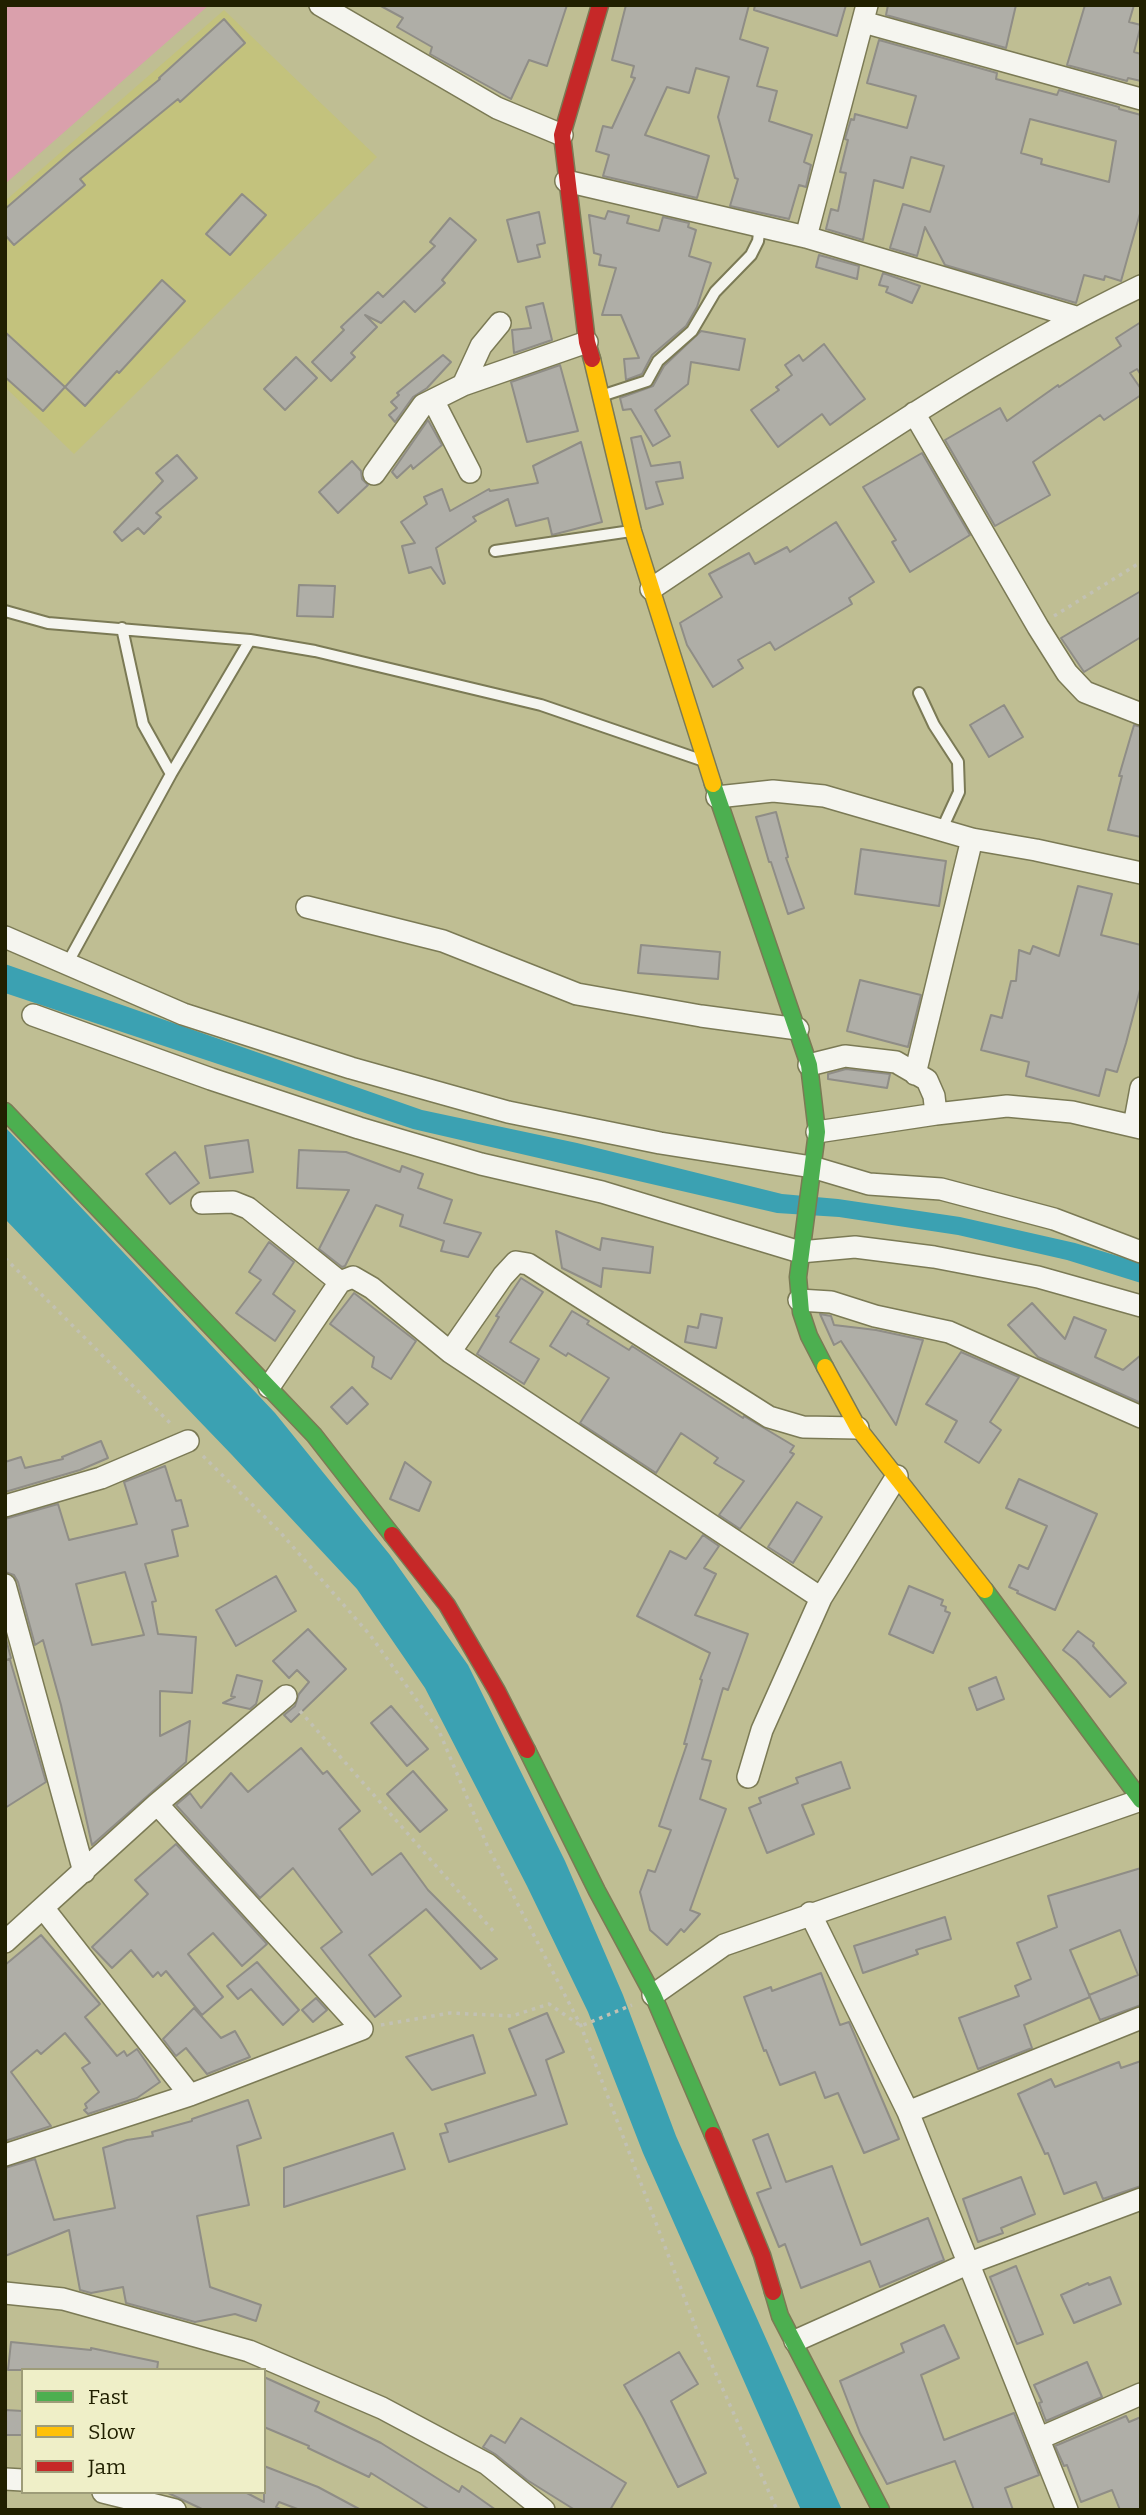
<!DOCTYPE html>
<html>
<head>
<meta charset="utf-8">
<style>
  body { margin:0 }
  #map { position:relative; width:1146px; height:2515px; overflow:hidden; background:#bfbe93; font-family:Bitter,serif }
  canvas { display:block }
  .frame { position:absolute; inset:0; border:7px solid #212000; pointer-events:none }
  .legend { position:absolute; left:21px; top:2368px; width:245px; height:126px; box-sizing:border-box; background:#efefc8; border:2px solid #9d9c78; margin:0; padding:9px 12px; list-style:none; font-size:21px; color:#212000 }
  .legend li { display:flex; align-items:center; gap:14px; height:35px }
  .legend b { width:35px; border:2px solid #9d9c78 }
</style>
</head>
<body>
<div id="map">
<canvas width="1146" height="2515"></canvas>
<div class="frame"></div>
<ul class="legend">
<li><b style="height:9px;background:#4caf50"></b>Fast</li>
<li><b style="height:9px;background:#ffc107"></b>Slow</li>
<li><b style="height:9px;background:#c62828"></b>Jam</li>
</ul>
</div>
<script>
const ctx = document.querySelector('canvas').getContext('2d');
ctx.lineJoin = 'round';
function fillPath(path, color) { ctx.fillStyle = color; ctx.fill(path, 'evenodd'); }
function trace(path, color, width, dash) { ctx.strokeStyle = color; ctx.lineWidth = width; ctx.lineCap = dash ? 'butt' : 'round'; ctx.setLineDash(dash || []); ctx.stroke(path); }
fillPath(new Path2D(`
  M224,10l153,147 -303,297 -69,-67v-186z`), '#c3c27d');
fillPath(new Path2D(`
  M5,5h204l-204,179z`), '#daa0ac');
fillPath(new Path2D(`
  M5,964l417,146 155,33 205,51 56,5 122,18 115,26 66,20v20l-74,-23 -109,-25 -119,-18 -62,-4 -364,-84 -408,-136z
  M5,1127l270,286 115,142 78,110 97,196 58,134 53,141 166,374h-41l-158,-357 -55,-141 -61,-126 -102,-198 -68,-99 -125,-134 -227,-236z`), '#3ba1b2');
const building = new Path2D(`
  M379,5h188l-20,61 -18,-6 -18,39 -81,-45 2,-7 -35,-20 6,-9z
  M626,5h123l-9,34 28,9 -11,38 20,5 -8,30 43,14 -8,27 7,3 -5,22 -7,-2 -10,34 -59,-13 8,-27 -3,-1 -17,-61 11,-40 -33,-9 -7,25 -22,-6 -22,48 64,21 -12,42 -94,-22 6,-21 -13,-4 7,-25 9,2 23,-50 -4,-1 3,-11 -22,-6z
  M755,5h91l-9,31 -83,-26z
  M888,5h128l-10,43 -120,-33z
  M1085,5h49l-5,17 12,3 -7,27 7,2v27l-13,-3 -1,3 -60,-16z
  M224,19l21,24 -65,59 -2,-3 -98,80 5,6 -71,60 -9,-10v-26l66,-57 89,-73 -1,-1z
  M879,40l118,33 -1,6 61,16 2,-5 60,17v2l22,6v95l-20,71 -16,-5 -1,4 -20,-5 -8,28 -131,-38 -20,-38 -8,29 -27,-8 13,-44 27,8 14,-46 -33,-9 -8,31 -29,-8 -11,60 -37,-11 5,-20 7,2 8,-38 -6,-1 8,-32 -3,-1 6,-20 3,1 1,-6 52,14 9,-32 -49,-13zM1030,119l86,22 -7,41 -68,-18 1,-5 -21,-6z
  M242,194l24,21 -36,40 -24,-21z
  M608,211l21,5 -2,7 32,8 4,-14 26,6 -1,4 8,3 -7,26 22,7 -14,44 -11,19 -34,29 -10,19 -16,6 -2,-21 15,-1 -18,-43h-19l14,-47 -17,-3 2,-10 -7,-2 -5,-38 16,4z
  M539,212l6,31 -8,2 3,12 -22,5 -11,-42z
  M450,218l26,22 -34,40 3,3 -30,29 -11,-11 -23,22 -16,-8 12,12 -26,26 4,4 -24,24 -19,-19 32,-32 -3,-3 37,-35 5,5 52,-51 -5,-4z
  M819,255l40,11 -2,13 -41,-12z
  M883,273l37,13 -8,17 -26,-11 2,-5 -9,-2z
  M162,280l23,21 -66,72 -2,-2 -32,35 -20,-19z
  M543,303l9,37 -38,13 -2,-23 19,-2 -5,-21z
  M1141,322v53l-4,-6 -7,4 11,16v6l-37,25 -4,-5 -67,47 17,33 -55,31 -50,-86 55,-32 7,13 51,-36 1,2 62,-41 -5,-8z
  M701,331l44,8 -6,31 -48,-8 -3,22 -33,26 15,26 -17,10 -22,-37 -8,1 -3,-12 33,-12 11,-20z
  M5,332l60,55 -22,24 -38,-34z
  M824,344l41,55 -35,26 -8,-11 -44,33 -27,-37 28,-20 -3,-3 16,-12 -7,-10 14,-10 4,6z
  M443,355l8,7 -24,26 -14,9 -18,25 -6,-7 8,-7 -6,-6 8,-7 -2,-2z
  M296,357l21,21 -32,32 -21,-21z
  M560,365l18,66 -51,11 -16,-60z
  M428,420l14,25 -29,24 -2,-4 -14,13 -5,-6z
  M641,436l10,30 29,-4 3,16 -27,4 7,22 -17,5 -15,-71z
  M581,442l21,80 -50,13 -4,-17 -32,8 -8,-27 -35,18 3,4 -40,27 9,35 -2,1 -12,-17 -22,6 -7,-27 13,-3 -14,-21 26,-18 -3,-7 18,-8 8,22 39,-22 1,2 48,-8 -5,-17z
  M922,453l48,82 -60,37 -18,-30 4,-2 -33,-53z
  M177,455l20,23 -41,35 5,4 -17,17 -6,-6 -16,13 -8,-9 49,-51 -7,-8z
  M352,461l9,10 1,8 6,6 -30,28 -19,-21z
  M836,522l38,60 -25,16 3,6 -77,46 -5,-8 -32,18 5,8 -30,19 -26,-42 -7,-22 42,-26 -13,-23 40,-21 6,11 32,-17 3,5z
  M299,585l36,1 -2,31 -36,-1z
  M1141,591v46l-57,35 -23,-34z
  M1004,705l19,32 -34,20 -19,-32z
  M1134,725l7,2v110l-33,-7 14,-54h-3z
  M776,812l12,45 -2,1 18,50 -16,6 -17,-52h-2l-13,-45z
  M861,849l85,12 -7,45 -84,-12z
  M1078,886l34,8 -11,41 40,10v41l-15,57 -9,29 -11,-3 -7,27 -73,-20 3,-14 -48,-12 10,-35 11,3 9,-37h5l3,-31 11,4 3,-8 26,10z
  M641,945l79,7 -2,27 -80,-6z
  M860,980l61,15 -13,52 -61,-16z
  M846,1069l44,5 -3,14 -59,-9v-5z
  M248,1140l5,32 -43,6 -5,-32z
  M299,1150l47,2 54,20 2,-6 21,8 -5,14 34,12 -8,23 37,10 -13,24 -27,-6 3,-10 -44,-15 3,-11 -27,-10 -31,61 -3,1 -23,-18 30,-59 -52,-2z
  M175,1152l24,31 -29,21 -24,-30z
  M556,1231l44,19 2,-12 51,9 -3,26 -47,-5 -2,19 -39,-19z
  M269,1242l25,20 -21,32 22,17 -20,30 -39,-28 25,-33 -12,-8z
  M521,1278l22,14 -33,50 29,17 -15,25 -47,-30 22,-37 -3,-1z
  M354,1293l62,48 -25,38 -19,-12 2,-10 -44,-33z
  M1032,1303l33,36 9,-22 32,13 -11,27 28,13 18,-15v48l-103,-46 -30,-32z
  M572,1311l17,10 -2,3 42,26 3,-4 111,72 1,-2 50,30 -4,6 4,2 -54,75 -21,-14 25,-34 -30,-18 4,-5 -37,-25 -25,40 -76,-50 29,-45 -41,-25 -2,3 -16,-10z
  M701,1314l21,4 -6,30 -31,-6 3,-16 10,2z
  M820,1314l11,2 3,9 42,5 47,10 -27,85 -55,-84 -7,4z
  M961,1352l58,25 -29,45 11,8 -22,33 -34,-21 12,-21 -31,-17z
  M352,1387l16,17 -21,20 -16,-17z
  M101,1441l7,17 -28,12 -75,22v-30l16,-5 4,11 38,-9 -1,-2z
  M405,1462l26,20 -12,29 -29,-12z
  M165,1466l11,35 5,-1 7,26 -16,4 6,26 -33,8 11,37 -4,1 6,32 38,3 -4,56 -32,-2v45l30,-15 -4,41 -94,83 -31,-140 -18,-65 -8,5 -17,-63 -4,-7 -9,-3v-53l53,-15 11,36 68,-16 -13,-42zM125,1572l19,63 -52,10 -16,-61z
  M1019,1479l78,35 -42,96 -38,-17 1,-2 -9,-4 10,-22 9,4 19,-43 -41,-18z
  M797,1502l25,15 -29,46 -25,-16z
  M703,1535l16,11 -15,22 12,6 -21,41 53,19 -20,56 -5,-2 -21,71 9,2 -11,38 26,10 -36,101 10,4 -16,18 -3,-3 -14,16 -17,-15 -10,-38 8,-22 7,2 16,-42 -12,-4 28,-82h-3l18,-64 -2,-1 10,-26 -73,-37 33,-65 16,8z
  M276,1576l20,35 -60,35 -20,-36z
  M909,1586l34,14 -2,5 5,2 -1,4 5,2 -17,40 -44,-19z
  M308,1629l38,40 -55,53 -7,-7 11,-9 4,-12 10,-12 -12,-12 -8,8 -16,-17z
  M1078,1631l16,12 -1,3 33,37 -16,14 -34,-37 -13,-10z
  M5,1635l6,23 -4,2h3l36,122 -41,26z
  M237,1675l25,6 -6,23 -6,5 -27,-6 12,-6 -4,-1z
  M996,1677l8,22 -27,11 -8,-22z
  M391,1706l37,43 -21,17 -36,-43z
  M301,1748l22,26 4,-3 33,40 -21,18 33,46 29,-22 27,37 69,69 -16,10 -55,-60 -57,46 32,41 -26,21 -54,-69 21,-16 -49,-64 -33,30 -84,-93 14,-12 11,15 30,-35 17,19z
  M841,1762l9,26 -48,17 12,29 -47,19 -18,-45 12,-5 -2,-5 39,-15 -2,-5z
  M413,1771l34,39 -27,22 -33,-38z
  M176,1844l91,100 -25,22 -29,-33 -25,21 35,43 -21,18 -36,-44 -5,5 -3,-4 -5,5 -22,-27 -19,18 -20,-21 56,-53 -13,-14z
  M1141,1868v137l-41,15 -11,-25 49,-20 -18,-45 -50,20 20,47 -66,28 8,23 -54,21 -19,-51 60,-22 -4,-10 16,-7 -14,-36 40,-16 -9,-31z
  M945,1917l6,22 -35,11 2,4 -55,19 -9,-27z
  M41,1935l59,69 -15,13 32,39 7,-5 3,5 10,-7 23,33 -23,16 -49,16 -4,-4 3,-2 -2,-4 14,-12 -17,-24 8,-5 -25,-30 -24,21 -4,-4 -26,22 40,54 -46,15v-176z
  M257,1962l42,48 -16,15 -32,-36 -13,10 -11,-13z
  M821,1973l19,52 9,-3 50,117 -35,14 -26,-60 -13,5 -10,-26 -35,13 -14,-35 -2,1 -20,-54 27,-10 1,4z
  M316,1998l11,12 -14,12 -11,-12z
  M194,2008l27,30 14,-7 15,26 -43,17 -21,-26 -10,8 -13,-17z
  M547,2013l17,39 -18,8 21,64 -118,38 -9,-28 8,-2 -3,-8 91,-29 -27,-66z
  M473,2035l12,38 -53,17 -26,-33z
  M1141,2061v125l-38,13 -7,-17 -32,12 -16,-41 -3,1 -27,-60 33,-15 4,8 64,-25 2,6z
  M248,2100l13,38 -24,8 12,59 -52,11 13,71 51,18 -5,16 -21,-7 -40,8 -69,-19 -3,-16 -32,6 -11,-3 -11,-60 -64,26v-88l30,-9 19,61 61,-12 -12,-60 24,-8 26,-4 -1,-4 40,-11v-2z
  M393,2133l12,36 -121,38v-39z
  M768,2134l18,48 46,-16 29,79 67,-27 16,42 -64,27 -10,-26 -69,27 -16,-44 -6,3 -22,-54 14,-5 -18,-48z
  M1021,2177l14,37 -34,14 2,5 -25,9 -15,-43z
  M1016,2266l27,68 -26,10 -27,-67z
  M1110,2277l11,27 -47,19 -13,-28 27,-12 1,2z
  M944,2325l15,33 -38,17 23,65 70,-27 25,62 -34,13 8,22h-39l-19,-49 -68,23 -27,-51 -20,-52 64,-29 -3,-8z
  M11,2342l80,8v-2l67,14 -1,8h-149z
  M679,2352l19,32 -27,17 35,72 -28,14 -35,-69 -19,-33z
  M1087,2362l15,35 -56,24 -7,-18 3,-1 -8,-17z
  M264,2377l55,25 -4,9 66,32 78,49 3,-6 34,24h-66l-59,-37 -2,4 -61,-29 1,-2 -45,-19z
  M5,2410l18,1v24h-18z
  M1126,2416l3,6 12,-5v93h-21l-8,-20 -31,12 -14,-37 -3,1 -9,-20z
  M521,2418l105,65 -16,27h-35l-48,-30 -32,-26 -12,-7 8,-12 14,8z
  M264,2466l54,21 43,23h-61l-21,-8 -3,5 6,3h-78l-38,-18h79l19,10z`);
fillPath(building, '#afaea7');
trace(building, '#8f8d86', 2);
const lane = new Path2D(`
  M604,395l43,-14 11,-20 34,-30 23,-39 36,-37 7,-14 2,-15
  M495,551l136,-20
  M5,611l43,12 202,17 65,11 226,54 160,55
  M122,628l21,96 28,50
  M919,693l15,32 24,37 1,30 -18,39
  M67,964l104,-190 79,-134`);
const street = new Path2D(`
  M320,5l177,103 65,27
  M863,22l278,77
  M566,181l240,56 270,80
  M806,237l61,-232
  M463,385l18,-39 19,-23
  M433,400l37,72
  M914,413l124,214 29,46 18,19 56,22
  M374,474l49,-69 40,-20 124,-43
  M651,589c159,-106 316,-220 490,-303
  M717,797l56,-6 51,5 148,43 64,11 105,23
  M307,907l136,34 134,53 124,22 97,13
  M5,937l178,77 168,54 157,44 152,31 152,24 57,17 72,5 113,30 87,33
  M33,1015l178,64 148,49 122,36 121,28 198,60 55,-5 79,10 104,20 103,29
  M809,1065l36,-9 51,6 31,18 7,16 2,18
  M915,1074l57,-235
  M1134,1126l7,-38
  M817,1132l119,-18 71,-8 65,6 69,16
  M202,1203l31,-1 15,6 92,74
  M799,1300l32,2 44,14 74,16 192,85
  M450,1352l53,-76 13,-14 12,2 241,153 34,10 55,1
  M269,1387l71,-105 13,-5 19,11 78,64 371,246
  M5,1506l96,-28 87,-37
  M5,1585l79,287
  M748,1777l14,-47 59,-132 76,-122
  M44,1909l146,186
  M810,1913l98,199 159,398
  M5,1942l152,-138 129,-108
  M653,1995l71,-50 417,-145
  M908,2112l233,-94
  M5,2155l185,-60 172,-66 -205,-225
  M5,2293l58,6 186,52 133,57 105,56 57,46
  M795,2341l172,-77 174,-65
  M1040,2438l101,-44
  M5,2479l18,1
  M103,2492l72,18`);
const fast = new Path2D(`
  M713,784l96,281 8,67 -19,145 3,35 8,24 16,31
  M5,1111l309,324 78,100
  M985,1590l156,210
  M527,1750l70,141 56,104 60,140
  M773,2292l7,24 101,194`);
const slow = new Path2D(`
  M592,359l41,172 80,253
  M825,1367l33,61 127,162`);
const jam = new Path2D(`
  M592,359l-5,-17 -25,-207 38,-130
  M392,1535l55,70 50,86 30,59
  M713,2135l49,120 11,37`);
trace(lane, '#7b7a55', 14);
trace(street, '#7b7a55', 24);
trace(fast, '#7b7a55', 19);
trace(slow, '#7b7a55', 19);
trace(jam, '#7b7a55', 19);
trace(new Path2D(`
  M1054,616l87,-54
  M5,1258l168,168
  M203,1456l77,76 90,103 69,96 48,114 94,181 118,310 78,174
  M300,1711l195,222
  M381,2025l69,-12 62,3 37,-12 32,22 51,-21`), '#c2c1b3', 3.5, [3.5, 5]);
trace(lane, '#f5f5ef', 10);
trace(street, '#f5f5ef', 21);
trace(fast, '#4caf50', 16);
trace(slow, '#ffc107', 16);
trace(jam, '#c62828', 16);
</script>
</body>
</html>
